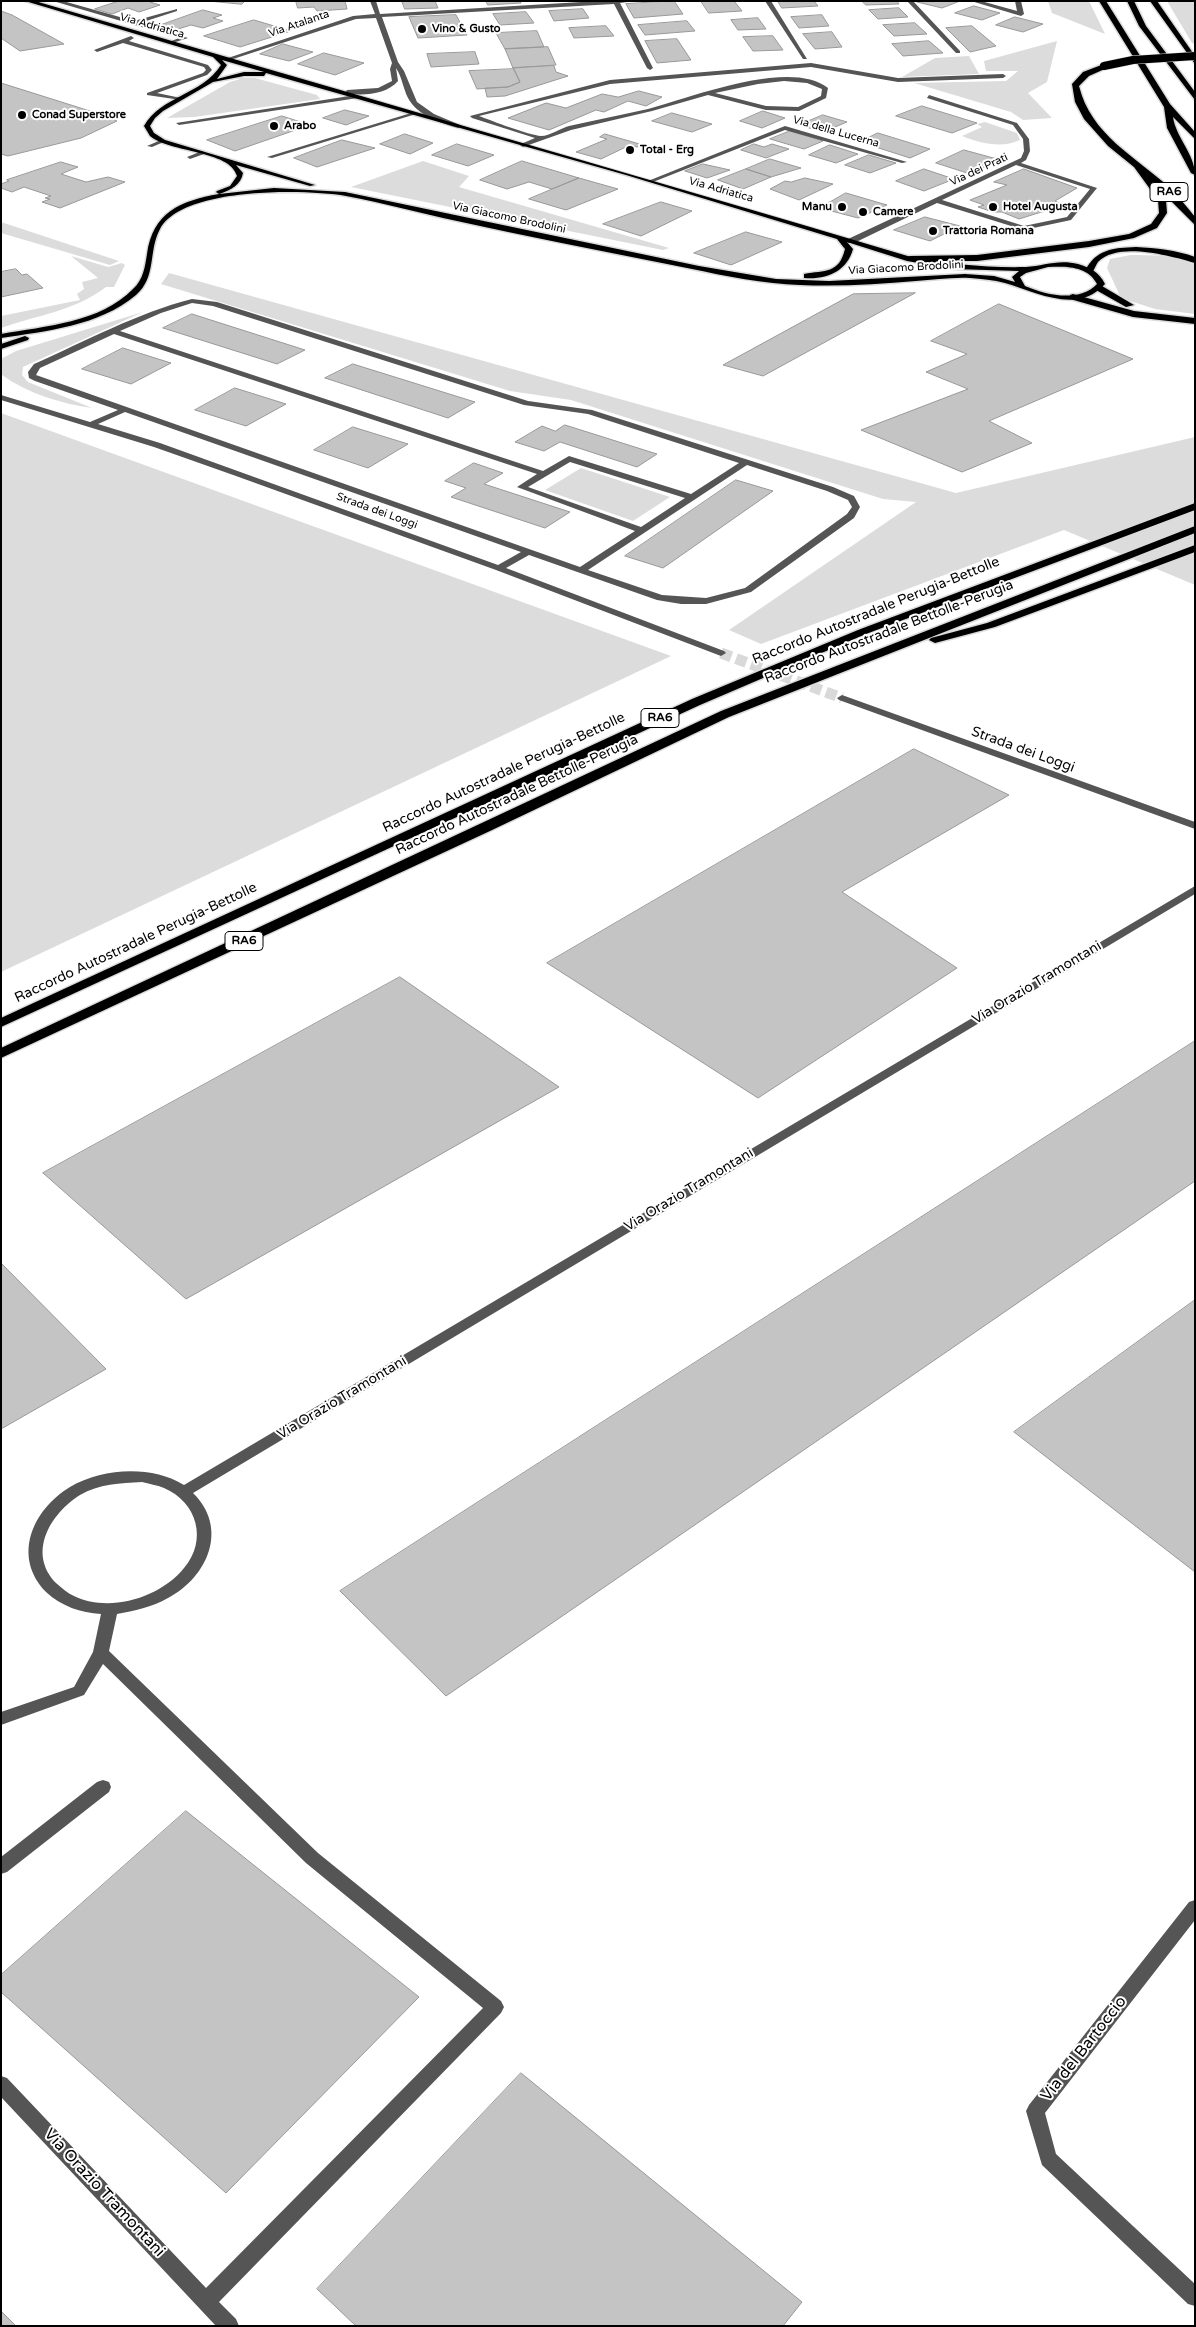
<!DOCTYPE html>
<html>
<head>
<meta charset="utf-8">
<style>
  body { margin:0 }
  #map { position:relative; width:1196px; height:2327px; overflow:hidden; background:#fff; font-family:"Varela Round",sans-serif }
  canvas { display:block }
  .frame { position:absolute; inset:0; border:2px solid #000; pointer-events:none }
</style>
</head>
<body>
<div id="map">
<canvas width="1196" height="2327"></canvas>
<div class="frame"></div>
</div>
<script>
const ctx = document.querySelector('canvas').getContext('2d');
ctx.lineJoin = 'round';
function fillPath(path, color) { ctx.fillStyle = color; ctx.fill(path, 'evenodd'); }
function trace(path, color, width, dash) { ctx.strokeStyle = color; ctx.lineWidth = width; ctx.lineCap = dash ? 'butt' : 'round'; ctx.setLineDash(dash || []); ctx.stroke(path); }
function label(font, color, halo, rows, align = 'center') {
  ctx.font = font + ' "Varela Round",sans-serif'; ctx.lineWidth = 4; ctx.setLineDash([]); ctx.textBaseline = 'middle'; ctx.strokeStyle = halo; ctx.fillStyle = color; for (const [text, x, y, turn = 0] of rows) {
    ctx.save(); ctx.translate(x, y); ctx.rotate((+turn || 0) * Math.PI / 180); ctx.textAlign = isNaN(turn) ? turn : align; if (halo) ctx.strokeText(text, 0, 0); ctx.fillText(text, 0, 0); ctx.restore();
  }
}
fillPath(new Path2D(`
  M1048,1h41l16,33 -53,-21z
  M1167,1h28v43l-3,-1z
  M1057,41l-10,41 -19,11 24,25 -29,2 -12,-8 -97,-29 92,-2 12,-10h-32l-2,-10z
  M969,56l10,18 -77,3 33,-19z
  M228,78h27l62,17 3,4 -126,18 -27,1 63,-36 10,-3z
  M985,122l32,11 3,7c-19,9 -40,3 -58,-4l20,-9 -5,-3z
  M423,161l46,15 -10,11 210,61 -6,2 -312,-63z
  M1,222l118,39 -9,4 -109,-32z
  M1131,255c22,0 44,0 64,10v49l-40,-5 -34,-11 -14,-30 3,-9z
  M71,256l37,11 14,-4 3,2 -11,22h-8c-31,24 -69,28 -105,41v-12l79,-16 -3,-6 7,-5 -2,-7 16,-4z
  M169,273l787,220 239,-56v148l-131,-55 -303,114 -32,-14 187,-128 -33,-3 -312,-99 -61,-9 -349,-107z
  M143,312l-120,55 -1,8 6,7 64,26c-33,-5 -63,-14 -90,-33l-1,-16 15,-8z
  M1,413l670,243 -670,316z
  M581,468l89,29 -37,24 -88,-31z`), '#dcdcdc');
const building = new Path2D(`
  M119,1h34l-3,1 10,3 -21,7 -11,-4 -16,6 -17,-5z
  M209,1h36l-3,3z
  M296,1h49l2,8 -30,2 -3,-4 -16,1z
  M402,1h33l3,7 -33,1z
  M486,1h34l1,2 -33,2z
  M674,1l9,13 -49,4 -8,-14z
  M701,1h33l8,10 -33,2z
  M778,1h36l4,5 -36,2z
  M862,1h35l2,3 -33,1z
  M920,1h40l-18,7 -25,-6z
  M974,6l26,7 -18,7 -27,-7z
  M899,8l9,9 -30,2 -9,-9z
  M583,9l6,9 -35,3 -5,-10z
  M203,10l19,5 -9,3 10,3 -20,7 -12,-3 -16,5 -17,-4z
  M1,11l11,4 52,29 -44,7 -19,-13z
  M526,12l8,11 -34,2 -7,-11z
  M456,15l11,20 -49,3 -9,-21z
  M822,15l7,11 -30,2 -8,-11z
  M1015,17l28,7 -20,8 -27,-7z
  M758,18l8,11 -28,1 -7,-10z
  M254,20l37,11 -51,16 -36,-11z
  M687,21l8,10 -50,4 -7,-10z
  M915,23l12,11 -33,2 -11,-11z
  M606,26l8,10 -40,2 -5,-10z
  M972,26l24,20 -26,6 -24,-24z
  M537,31l7,16 -39,2 -9,-16z
  M832,32l10,15 -27,2 -12,-15z
  M773,36l10,14 -30,1 -10,-14z
  M677,39l14,21 -34,3 -12,-22z
  M929,41l14,12 -40,3 -11,-12z
  M283,44l30,8 -24,9 -29,-7z
  M548,47l8,18 -43,3 -8,-19z
  M475,52l4,12 -48,3 -4,-13z
  M324,53l40,10 -29,12 -37,-11z
  M554,66l2,6 12,4 -63,20 -18,1 -2,-9 23,-1 12,-5 -7,-14z
  M514,69l6,13 -12,5 -31,2 -8,-18z
  M1,83l108,34 8,4 -36,17 -73,18 -7,-2z
  M639,91l23,6 -16,9 -18,-5 -24,11 -8,-2 -47,20 -41,-12 38,-15 20,5 36,-14 16,3z
  M922,106l55,17 -25,10 -56,-17z
  M345,110l24,6 -23,9 -23,-7z
  M763,111l22,7 -23,10 -22,-7z
  M672,113l40,11 -20,8 -40,-11z
  M823,115l24,7 -24,10 -24,-7z
  M282,116l28,9 -75,26 -28,-11z
  M790,131l33,10 -19,8 -34,-10z
  M878,133l52,16 -20,9 -50,-16z
  M405,134l28,9 -23,11 -30,-10z
  M605,134l38,11 -6,2 -7,-2 -29,14 -25,-7 31,-13 -7,-2z
  M342,140l33,8 -58,19 -23,-9z
  M457,144l37,11 -26,11 -36,-11z
  M754,144l10,3 8,-3 17,5 -23,9 -25,-8z
  M830,145l28,9 -22,9 -27,-8z
  M964,150l37,10 -31,14 -34,-11z
  M869,155l27,8 -26,10 -25,-8z
  M770,159l31,9 -30,9 -25,-8z
  M522,161l57,17 -27,11 -23,-7 -22,7 -27,-9z
  M61,162l17,5 -17,7 25,8 22,-5 17,5 -65,26 -18,-6 8,-3 -5,-1 6,-2 -27,-9 -12,5 -11,-4v-4l8,-3 -2,-1z
  M703,164l27,6 -23,8 -22,-7z
  M746,169l25,8 -28,12 -25,-9z
  M924,169l30,10 -30,12 -28,-10z
  M1024,169l53,19 -22,13 9,4 -45,14 -17,-7h-9l-15,-5 6,-2 -14,-5 37,-15 -13,-3z
  M579,178l39,11 -52,21 -37,-11z
  M805,178l28,6 -34,16 -29,-11 15,-8 6,1z
  M846,193l41,12 -29,13 -38,-10z
  M661,202l31,9 -51,25 -38,-12z
  M925,217l35,9 -30,15 -36,-11z
  M746,232l36,10 -51,23 -37,-12z
  M16,269l6,6 5,-1 16,14 -42,9v-25z
  M915,293l-152,83 -40,-11 130,-71z
  M999,304l134,55 -144,62 43,22 -70,29 -101,-42 107,-41 -42,-17 41,-18 -36,-13z
  M192,314l113,36 -28,14 -114,-36z
  M123,348l48,15 -40,21 -49,-15z
  M353,364l122,38 -27,16 -123,-40z
  M235,388l51,16 -40,22 -51,-16z
  M565,425l92,29 -20,13 -77,-25 -16,9 -29,-9 27,-16 13,5z
  M353,427l55,17 -40,24 -54,-18z
  M474,463l29,10 -19,11 86,28 -25,16 -94,-31 15,-9 -21,-7z
  M736,480l37,11 -110,77 -38,-12z
  M914,749l95,46 -167,97 115,76 -199,130 -211,-135z
  M400,977l159,110 -373,212 -143,-126z
  M1195,1041v140l-749,515 -106,-105z
  M1,1263l105,106 -105,60z
  M1195,1300v272l-181,-140z
  M186,1811l233,186 -193,196 -225,-201v-17z
  M521,2073l281,229 -19,24h-427l-39,-37z
  M1,2311l15,15h-15z`);
fillPath(building, '#c4c4c4');
trace(building, '#999', 1);
trace(new Path2D(`
  M721,653l121,45`), '#d9d9d9', 11, [11, 5]);
const major = new Path2D(`
  M25,1h10c292,86 585,169 876,256 38,7 76,11 115,10 18,-1 32,-8 52,-3 13,4 21,8 27,20 -27,31 -69,8 -100,-1 -11,-3 -24,-4 -35,-5 -18,-1 -36,2 -54,3 -48,4 -95,7 -143,2 -38,-4 -74,-13 -111,-20 -69,-14 -137,-27 -205,-42 -37,-8 -73,-18 -111,-25 -42,-7 -163,-9 -186,33 -12,22 -3,48 -24,66 -37,31 -89,36 -135,43v-4c44,-8 99,-11 132,-45 10,-9 12,-22 14,-35 6,-42 33,-53 72,-60l-3,-2 1,-1 13,-5 7,-10c-7,-26 -67,-23 -87,-40 -2,-3 -4,-7 -6,-10 17,-30 58,-31 77,-61l-8,-8zM222,60l42,12h-20l-27,7 10,-14zM266,73l360,102 211,64 8,10c-6,25 -20,21 -41,25v4c23,2 43,-7 49,-29l-6,-7 60,19 46,8 66,2 -7,6 3,5 -21,-6 -29,-2 -136,7 -53,-2 -77,-13 -354,-74 -71,-4 -55,6c12,-4 22,-9 24,-21l-7,-8 74,21 5,-1 -150,-45 -11,-7 -4,-7 5,-8 8,-7 50,-29 31,-6h20zM1048,267c18,-1 40,-1 49,17 -18,19 -51,11 -72,2l-5,-9 6,-4z
  M25,336l4,2 -1,2 -27,9v-5z`);
const highway = new Path2D(`
  M1099,1h7l64,103 25,28v7l-22,-22c3,21 22,37 22,58l-4,-2 -24,-45 -3,-21z
  M1127,1h7l12,25 49,66v8l-56,-74z
  M1150,1h7l38,55v8z
  M1104,64l4,2 -1,2 -18,8 -10,10c12,49 56,70 91,102 9,9 17,19 25,29v8l-42,-42 13,17 1,13 -10,15 -23,10 -45,9 -112,14h-70v-4l3,-1 67,-1 112,-14 40,-7 22,-10 8,-11 -1,-13 -24,-33 -26,-21 -24,-27 -9,-17 -3,-18 11,-12z
  M1136,247c20,1 40,3 59,10v6c-24,-7 -77,-22 -97,-1 -2,3 -4,8 -6,11l-7,-2c11,-22 28,-23 51,-24z
  M1096,286h6l32,19 -8,2 -30,-17z
  M1073,294l61,17 61,7v6l-62,-7 -63,-18v-4z
  M1195,503v7l-329,124 -166,71 -699,322v-9l691,-319 166,-69z
  M1195,526v7l-466,184 -239,114 -489,227v-10l720,-337z
  M1195,545v7l-200,75 -60,16 -6,-3 2,-2 56,-15z`);
trace(major, '#dbdbdb', 3);
trace(highway, '#dbdbdb', 3);
fillPath(new Path2D(`
  M53,1h10l71,20 43,-12v2l-37,12 48,15 -19,6v-2l10,-4z
  M370,1h6l4,13 218,-13h37l-15,2 33,65 -3,2 -3,-2 -33,-64 -232,13 16,45 6,9 13,31 17,12 26,11v2l-2,1c-18,-5 -41,-13 -50,-30 -5,-10 -6,-21 -12,-30l2,13c-12,14 -36,15 -53,12l2,-3 31,-2 14,-7 -2,-12 2,-6 -16,-45 -20,1 -126,41 -5,-1 128,-43 22,-2z
  M765,1h6l36,58h-4z
  M907,1h6l47,50v2h-4z
  M971,1h10l36,10 -2,-10h6l3,13 -3,2z
  M131,36l3,2 -5,3 79,24 4,5 -5,5 -50,18 24,5v2l-34,-5v-2l56,-20 3,-3 -2,-3 -81,-24 -26,9 -3,-2z
  M811,63l87,15 105,-4 3,2 -3,2 -105,4 -87,-15 -201,17 -131,32c13,5 50,19 62,20 9,0 20,-8 28,-10 26,-6 53,-11 79,-17 42,-11 142,-51 180,-21l-2,10 -27,13 -33,-1 -58,-15 -56,16 -81,19 -48,17 -3,-2 1,-1 14,-6 -63,-20 -2,-2 140,-36zM784,81l23,2 15,6 -1,7 -23,11 -32,-1 -51,-13 43,-9z
  M356,95l2,3 -179,27 -3,-2z
  M929,95l88,28 12,16 1,12 -4,9 -5,3 76,25 -26,32 -47,10 -87,-27 -83,40h-6v-4l173,-81 3,-7 -1,-12 -10,-14 -86,-27zM1016,165l74,24 -23,28 -43,9 -82,-26z
  M411,113l5,1 -144,44 -5,-1z
  M785,126l122,36 -5,1 -117,-33 -132,52 -5,-1z
  M161,140l5,1 -14,6 -5,-1z
  M202,151l3,2 -1,1 -14,5 -3,-2z
  M192,299l25,3 311,99 64,9 241,77 21,9 6,11 -6,11 -103,74 -45,12h-25l-24,-4 -128,-45 -23,13 218,83 2,2 -5,3 -225,-86 -260,-94 -82,-29 -153,-47v-5l89,27 28,-12 -83,-29 -6,-3 -1,-6 6,-8c52,-23 103,-51 158,-65zM192,303l21,3 311,99 64,9 151,49 -48,31 -122,-38 -26,15 -423,-140 41,-18zM114,334l423,140 -20,13 118,44 -55,36 -544,-192 4,-7zM125,412l396,140 -23,13 -338,-122 -62,-19zM570,462l115,36 -44,29 -113,-40zM747,465l80,26 21,9 4,7 -5,7 -102,74 -39,10 -44,-3 -74,-25z
  M842,695l353,127v7l-356,-129 -2,-2z
  M1195,886v8l-1002,599c36,35 15,84 -25,105 -16,9 -34,13 -51,16l-8,37 209,202 183,148 3,6 -3,6 -282,289 17,17 3,7h-23l-215,-229v-21l6,2 199,210 277,-280 -177,-145 -203,-199 -19,31 -83,30v-13l73,-25 19,-35 8,-38c-20,-1 -40,-8 -55,-22 -34,-35 -14,-82 24,-105 33,-19 81,-22 114,-2zM142,1482c7,2 15,3 22,6 33,14 44,52 20,80 -24,30 -75,45 -110,28 -7,-3 -12,-8 -18,-13 -29,-30 -6,-69 24,-88 19,-11 40,-12 62,-13z
  M103,1780l6,2 2,5 -2,5 -102,80 -6,2v-17l96,-75z
  M1195,1900v20l-150,193 11,41 139,130v22l-7,-2 -146,-139 -16,-54 3,-6 160,-203z`), '#555');
fillPath(major, '#000');
fillPath(highway, '#000');
const highwayBridge = new Path2D(`
  M1104,66l29,-6 62,-4`);
trace(highwayBridge, '#dbdbdb', 9, []);
trace(highwayBridge, '#000', 8);
for (const [x, y, r, color] of [
  [422,29,5,"#000"],
  [22,115,5,"#000"],
  [274,126,5,"#000"],
  [630,150,5,"#000"],
  [842,207,5,"#000"],
  [993,207,5,"#000"],
  [863,212,5,"#000"],
  [933,231,5,"#000"]
]) { const dot = new Path2D(); dot.arc(x, y, r, 0, 2 * Math.PI); ctx.fillStyle = color; ctx.fill(dot); trace(dot, '#fff', 2); }
label('11px', '#000', '#fff', [
  ["Via Atalanta",299,24,-19],
  ["Via Adriatica",152,26,16],
  ["Via della Lucerna",836,132,16],
  ["Via dei Prati",979,170,-25],
  ["Via Adriatica",721,190,16],
  ["Via Giacomo Brodolini",509,218,12],
  ["Via Giacomo Brodolini",906,268,-3],
  ["Strada dei Loggi",377,511,20]
]);
label('bold 11px', '#000', '#fff', [
  ["Vino & Gusto",432,29],
  ["Conad Superstore",32,115],
  ["Arabo",284,126],
  ["Total - Erg",640,150],
  ["Manu",832,207,"right"],
  ["Hotel Augusta",1003,207],
  ["Camere",873,212],
  ["Trattoria Romana",943,231]
], 'left');
for (const [x, y, w] of [
  [1169,192,38],
  [660,718,38],
  [244,941,38]
]) { const box = new Path2D(); box.roundRect(x - w / 2, y - 9.5, w, 19, 4); ctx.fillStyle = '#fff'; ctx.fill(box); trace(box, '#000', 1); }
label('bold 12px', '#000', null, [
  ["RA6",1169,192],
  ["RA6",660,718],
  ["RA6",244,941]
]);
label('14px', '#000', '#fff', [
  ["Raccordo Autostradale Perugia-Bettolle",876,611,-22],
  ["Raccordo Autostradale Bettolle-Perugia",889,632,-21],
  ["Strada dei Loggi",1023,750,20],
  ["Raccordo Autostradale Perugia-Bettolle",504,773,-25],
  ["Raccordo Autostradale Bettolle-Perugia",517,795,-25],
  ["Raccordo Autostradale Perugia-Bettolle",136,943,-25],
  ["Via Orazio Tramontani",1037,983,-31],
  ["Via Orazio Tramontani",689,1190,-31],
  ["Via Orazio Tramontani",342,1398,-31]
]);
label('16px', '#000', '#fff', [
  ["Via del Bartoccio",1084,2049,-52],
  ["Via Orazio Tramontani",104,2193,47]
]);
</script>
</body>
</html>
